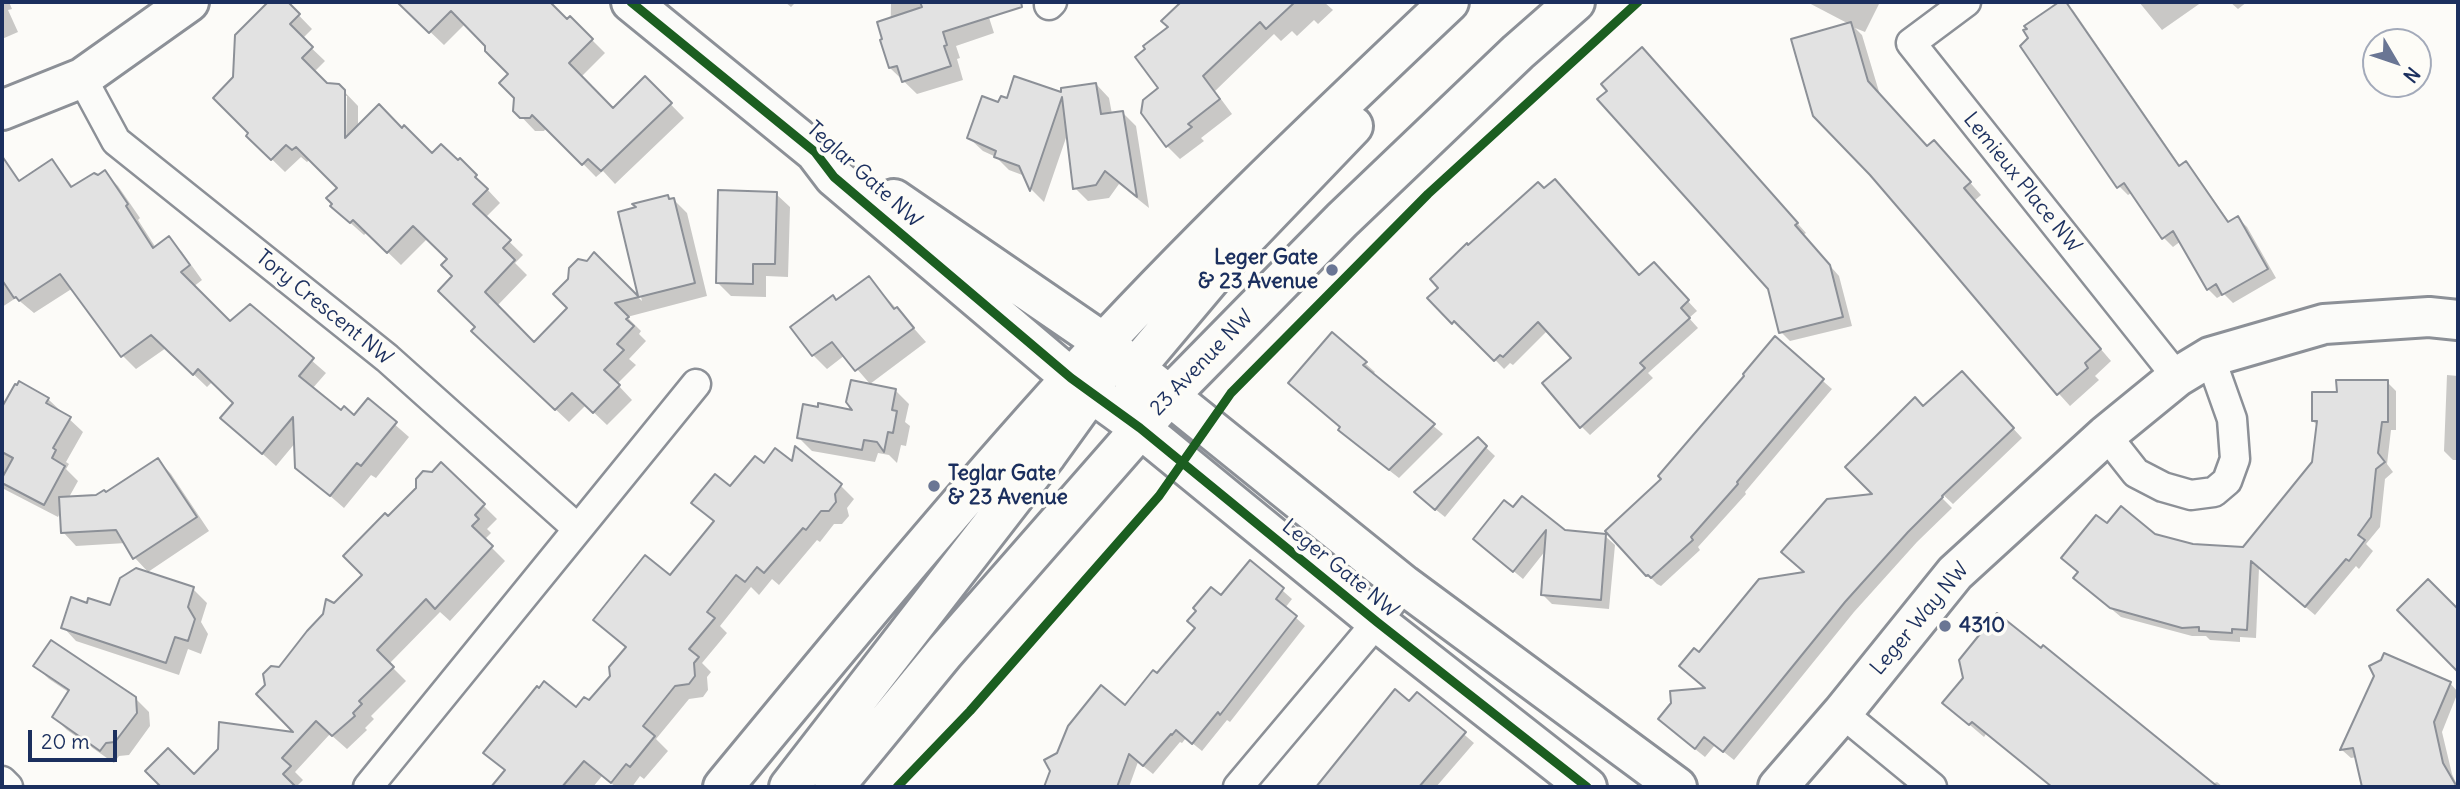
<!DOCTYPE html>
<html>
<head>
<meta charset="utf-8">
<style>
  body { margin:0 }
  #map { position:relative; width:2460px; height:789px; overflow:hidden; background:#fcfbf8; font-family:Delius,sans-serif }
  canvas { display:block }
  .frame { position:absolute; inset:0; border:4px solid #1b2f5e; pointer-events:none }
  .north { position:absolute; left:2362px; top:28px; width:70px; height:70px; box-sizing:border-box; background:#fdfcf7; border:2px solid #a3aaba; border-radius:50%; rotate:129deg; font-size:19px; font-weight:700; line-height:28px; text-align:center; color:#1b2f5e }
  .north::after { content:''; display:block; margin:auto; width:24px; height:32px; background:#6a7694; clip-path:polygon(50% 0,100% 100%,50% 72%,0 100%) }
  .scale { position:absolute; left:28px; top:730px; width:89px; height:32px; box-sizing:border-box; border:4px solid #1b2f5e; border-top:0; padding-left:9px; font-size:21px; line-height:24px; white-space:nowrap; color:#1b2f5e; -webkit-text-stroke:5px #fdfcf7; paint-order:stroke }
</style>
</head>
<body>
<div id="map">
<canvas width="2460" height="789"></canvas>
<div class="frame"></div>
<div class="north">N</div>
<div class="scale">20 m</div>
</div>
<script>
const ctx = document.querySelector('canvas').getContext('2d');
ctx.lineJoin = 'round';
function fillPath(path, color) { ctx.fillStyle = color; ctx.fill(path, 'evenodd'); }
function trace(path, color, width, dash) { ctx.strokeStyle = color; ctx.lineWidth = width; ctx.lineCap = dash ? 'butt' : 'round'; ctx.setLineDash(dash || []); ctx.stroke(path); }
function label(font, color, halo, rows, align = 'center') {
  ctx.font = font + ' Delius,sans-serif'; ctx.lineWidth = 7; ctx.setLineDash([]); ctx.textBaseline = 'middle'; ctx.strokeStyle = halo; ctx.fillStyle = color; for (const [text, x, y, turn = 0] of rows) {
    ctx.save(); ctx.translate(x, y); ctx.rotate((+turn || 0) * Math.PI / 180); ctx.textAlign = isNaN(turn) ? turn : align; if (halo) ctx.strokeText(text, 0, 0); ctx.fillText(text, 0, 0); ctx.restore();
  }
}
fillPath(new Path2D(`
  M2,2h7l3,7 -4,1 10,22 -16,7z
  M270,2h16l26,27 -10,10 23,22 -11,11 12,13h12l20,21v22l74,27 41,19 27,29 -15,15 38,37 -8,8 12,12 -30,31 37,38 35,-36 18,-46 7,-7 48,46 -22,-88 48,-16 6,3 13,13 20,83 -80,21 14,14 -2,3 7,7 -17,18 7,6 -19,19 15,16 -25,25 -21,-20 -17,17 -83,-78 -31,-68 -6,-17 -21,-21 -27,27 -34,-33 -3,3 -18,-16 -7,-31 -29,-29 -3,3 -6,-5 -16,15 -37,-36 3,-3 -16,-55 1,-42zM343,96h4l-1,51h-3z
  M399,2h148l20,19 3,-3 35,35 -24,24 32,33 32,-32 39,40 -69,66 -12,-13 -7,6 -49,-50 -3,4h-9l-20,-21 1,-12 -5,-24 -46,-50 -21,21z
  M785,2h11l-5,5z
  M891,2h93l10,31 -38,13 4,12 -3,1 6,21 -46,14 -27,-26z
  M1180,2h144l9,8 -15,14 -4,-4 -17,16 -5,-5 -11,10 -7,-7 -59,57 17,23 -31,24 3,3 -24,18 -13,-13 -6,-58 9,-61 12,-24z
  M1807,2h73l-15,30 -10,-4 7,7 18,60 48,53 17,6 36,41 -7,6 137,160 -16,15 4,4 -29,26 -57,-63 -142,-169 -22,-150z
  M2062,2l11,8 108,157 5,-3 9,9 35,50 8,-5 9,9 29,51 -43,25 -9,-9 -7,4 -9,-9 -27,-48 -8,6 -9,-9 -31,-46 -5,3 -9,-9 -89,-148 -3,-12z
  M2139,2h63l-40,28z
  M2230,2h17l-9,7z
  M1651,58l155,175 -3,2 36,41 13,50 -62,15 -9,-9 -11,-44z
  M1096,84l13,14 3,16 11,-1 13,13 13,82 -30,-24 -10,14 -21,3 -13,-13 -7,-56 -24,70 -12,-12 -7,-14 -16,-6 -13,-13 -13,-6 -14,-13 30,-34 9,-3 55,-6z
  M52,161l22,27 31,-15 13,13 22,32 -2,2 18,28 13,-9 13,13 20,28 -9,7 37,36 20,-16 76,66 -14,16 29,24 14,4 13,-16 41,36 -33,41 -5,-3 -27,33 -47,-41 -1,-25 -20,24 -53,-48 12,-15 -22,-22 -6,6 -41,-39 -30,21 -13,-13 -50,-68 -39,25 -18,-15 -14,9v-125l11,-7 7,7z
  M776,194l14,13 -2,70 -22,-1v21l-35,-1 -14,-14z
  M1663,274l34,37 -8,7 9,10 -50,45 5,5 -63,57 -9,-9 -8,-68 -25,-28 -35,35 -3,-2 -6,6 -39,-40 -3,2 -32,-33z
  M869,278l57,64 -56,42 -25,-29 -18,14 -14,-14 -20,-27 44,-26z
  M1332,334l43,38 -3,3 71,59 -44,44 -50,-39 -7,-11z
  M1775,339l57,50 -87,103 1,2 -48,53 2,3 -39,36 -4,-2 -9,-9 16,-95z
  M2447,375l11,1v84h-5l-9,-9z
  M2387,382l9,9v39h-5l-4,34 6,8 -8,7 -5,48 -14,17 7,7 -14,18 -3,-3 -41,49 -56,-47 -3,70 -16,-1v5l-30,-2 -4,-4h-14l-71,-19 -36,-30 -6,-14 28,-47 86,20 50,3 70,-86 5,-37 -5,-5 25,-27z
  M1971,383l51,55 -69,66 -15,-14 -2,2 16,16 -35,34 -63,70 -120,148 -19,-15 -10,12 -35,-28 37,-40 -26,-23 125,-93 70,-77 48,-88z
  M15,386l33,13 35,33 -17,30 3,2 -3,5 12,12 -10,18 38,-5 52,-34 13,14 38,57 -61,41 -13,-14 -9,-15 -50,3 -13,-14 -2,-21 -3,6 -56,-29v-78z
  M895,390l14,14 -4,18 5,4 -4,20 -5,-1 -4,18 -8,-8 -11,-2 -3,9 -63,-11 -14,-14 58,-25z
  M1478,440l17,16 -50,61 -20,-16z
  M441,464l56,55 -10,10 4,4 -7,7 21,21 -55,60 -10,-9 -51,52 17,17 -35,35 3,3 -9,9 2,2 -20,19 -17,-15 -35,38 8,8 -7,7h-142l5,-4 35,-7 104,-41 -18,-67 54,-62 31,-31 23,-56z
  M793,464l48,22 13,13 -7,9 2,8 -7,8h-8l-14,18 -3,-2 -38,45 -7,-6 -13,16 -8,-8 -31,39 7,7 -25,30 9,9 -4,5 1,13 -5,7 -14,2 -33,40 12,12 -24,28 -4,-3 -8,11h-16l-14,-11 -9,11h-100l13,-16 -20,-18 103,-50 23,-26 15,-29 -32,-28 76,-43 44,-54 -22,-20 38,-14 33,-24z
  M1513,510l52,22 40,4 10,9 -6,64 -57,-5 -9,-9 3,-45 -23,29 -48,-40z
  M1250,562l42,37 -7,9 20,18 -75,96 -3,-2 -25,31 -16,-13 -4,5 -2,-1 -27,32 -15,-12 -9,25h-83l6,-16 106,-96z
  M193,589l14,14 -6,19 7,12 -7,20 -13,-5 -9,26 -103,-34 -13,-14 25,-22 23,3z
  M35,666l100,32 14,14 1,14 -21,29 -10,1 -5,7 -47,-33 -13,-13 16,-24 -21,-14z
  M2376,676l74,7 8,9 -16,40 10,42 6,13h-74l-27,-30 -6,1 -9,-8z
  M1395,691l15,12 7,-9 57,49 -38,44h-48l-9,-8v8h-61z
  M1944,703l268,81 5,-2 6,5h-171l-66,-53 -2,3z`), '#0003');
const building = new Path2D(`
  M268,2h20l12,12 -10,10 23,23 -11,11 25,25 12,1 6,6v48l34,-34 23,24 2,-3 28,28 9,-9 17,16 2,-2 17,17 -2,2 13,12 -15,15 38,36 -8,8 12,12 -30,32 49,50 33,-34 -14,-14 15,-15 1,-11 9,-9 9,2 7,-9 44,44 -20,-84 18,-5 -4,-3 36,-9 1,4 5,-1 21,85 -80,20 14,14 -3,2 8,7 -17,18 7,6 -20,20 16,15 -27,28 -21,-20 -17,17 -84,-79 4,-4 -37,-36 14,-15 -11,-11 6,-6 -34,-33 -26,27 -34,-33 -3,3 -20,-17 2,-2 -6,-6 11,-10 -41,-41 -4,3 -6,-5 -15,15 -25,-24 2,-3 -35,-35 20,-21 2,-42z
  M397,2h153l17,17 3,-3 23,23 -24,24 44,45 32,-32 27,27 -71,68 -13,-12 -6,6 -50,-50 -2,3h-10l-7,-7 1,-13 -15,-15 9,-9 -23,-23v-5l-34,-35 -22,22z
  M920,2h101l1,5 -79,25 4,13 -3,1 7,20 -49,16 -5,-16 -8,2 -9,-28 2,-1 -5,-17 45,-15z
  M1181,2h114l-29,27 -6,-7 -57,54 17,23 -32,25 4,3 -26,20 -25,-34 2,-13 15,-12 -23,-31 10,-8 -2,-3 25,-19 -7,-6z
  M2059,2h7l113,164 7,-5 42,61 10,-6 30,53 -46,26 -6,-11 -9,6 -34,-59 -11,8 -38,-56 -7,5 -97,-142 8,-8 -5,-8 4,-1 -3,-3z
  M1851,22l17,59 59,65 7,-6 37,42 -7,6 137,161 -16,14 3,5 -31,27 -132,-156 -55,-64 -57,-59 -22,-77z
  M1642,47l156,176 -3,2 35,40 13,52 -64,16 -11,-44 -171,-190 10,-8 -6,-7z
  M1014,76l47,16v-4l35,-5 5,31 22,-3 14,86 -32,-26 -9,14 -23,4 -11,-92 -32,94 -11,-25 -25,-9 2,-6 -29,-13 15,-42 16,6 3,-6 6,2z
  M2,156l17,25 33,-22 19,28 23,-14 4,2 7,-5 23,34 -2,2 27,42 16,-12 21,29 -9,7 49,49 20,-17 64,54 -15,18 42,34 3,-4 10,9 14,-17 29,24 -36,44 -4,-3 -27,33 -35,-28 -2,-51 -31,37 -42,-36 13,-15 -35,-34 -5,6 -42,-40 -30,22 -61,-83 -41,27 -3,-4 -2,1 -12,-18z
  M1555,179l84,96 15,-13 35,38 -8,8 9,10 -50,45 5,5 -65,60 -38,-45 29,-25 -33,-36 -35,35 -3,-2 -6,6 -40,-40 -2,3 -25,-26 11,-10 -8,-9 37,-36 1,2 70,-63 6,6z
  M718,190l59,2 -2,72h-22v20l-37,-1z
  M869,276l25,33 3,-2 17,21 -59,43 -23,-29 -20,14 -22,-29 43,-32 3,5z
  M1332,332l35,30 -4,3 72,59 -46,46 -51,-40 2,-3 -52,-44z
  M1775,336l49,43 -87,103 1,2 -47,53 2,3 -42,38 -3,-3 -2,1 -41,-45 56,-52 -3,-3 86,-100 -1,-2z
  M1962,371l52,57 -72,68 1,1 -35,35 -63,70 -122,150 -19,-15 -9,12 -37,-30 13,-16 -1,-12 35,-3 -26,-22 15,-18 5,4 60,-73 45,-7 -23,-20 46,-53 45,-5 -27,-27 70,-70 8,9z
  M851,380l45,9 -4,21 5,1 -4,22 -5,-1 -4,20 -7,-10 -13,-2 -2,10 -65,-12 6,-34 15,3v-4l34,7 -6,-8z
  M2336,380h52v42h-6l-4,31 7,9 -9,7 -5,48 -13,18 7,5 -16,21 -3,-2 -41,48 -54,-46 -4,69 -15,-1v4l-33,-2v-4l-17,1 -72,-20 -37,-30 5,-6 -17,-14 35,-43 11,8 14,-17 34,28 38,10 50,3 69,-85 5,-41h-5v-29h25z
  M19,381l30,17 -3,5 25,14 -18,31 3,2 -4,8 13,8 -21,39 -42,-22v-5l11,-20 -11,-6v-45l13,-23 2,1z
  M1478,437l9,9 -52,64 -21,-18z
  M795,446l47,38 -7,10 1,8 -7,9h-8l-15,19 -3,-2 -39,45 -7,-6 -12,15 -9,-7 -29,37 8,6 -26,31 10,8 -5,6 1,13 -6,8 -14,2 -32,40 12,10 -25,31 -4,-3 -15,19 -27,-22 -22,26h-71l14,-17 -22,-17 54,-67 2,2 5,-7 32,26 8,-10 5,3 21,-24 -1,-9 17,-20 -33,-27 52,-65 25,20 44,-54 -23,-18 24,-29 15,12 25,-30 9,7 11,-15 17,13z
  M158,458l39,59 -64,42 -17,-29 -55,3 -2,-36 37,-2 8,-5 2,2z
  M441,462l44,42 -10,11 4,4 -7,7 21,20 -58,63 -9,-10 -49,51 17,17 -35,34 3,3 -9,9 2,3 -23,20 -16,-15 -34,37 9,8 -8,8 13,13h-135l-16,-16 23,-23 26,26 24,-25 1,-27 74,10 -37,-38 9,-9 -2,-11 8,-8 8,1 28,-36 16,-17 3,-15 8,4 28,-28 -19,-19 42,-43 3,3 28,-28v-9l7,-8 9,1z
  M1522,496l43,34 41,4 -5,66 -60,-5 5,-65 -33,42 -40,-33 31,-39 9,7z
  M1250,560l34,28 -8,11 21,17 -77,99 -2,-3 -26,32 -16,-14 -4,5 -1,-1 -28,32 -14,-12 -12,33h-73l6,-16 -6,-11 13,-7 11,-27 33,-41 24,20 28,-35 4,3 38,-45 -8,-7 9,-10 -3,-3 18,-21 10,8z
  M136,568l58,19 -6,20 7,12 -7,22 -13,-4 -9,26 -105,-35 10,-31 16,6 1,-5 22,7 10,-27z
  M2428,579l30,30v63l-61,-62z
  M1997,613l44,35 2,-3 175,142h-166l-80,-65 -3,3 -27,-22 21,-25 -4,-18z
  M51,640l85,57 1,16 -22,29 -9,1 -6,8 -48,-34 17,-27 -36,-24z
  M2384,653l67,29 -17,40 9,41 14,24h-95l-9,-39 -13,2 34,-74 -5,-10 12,-6z
  M1395,689l14,12 8,-9 49,40 -47,55h-103z`);
fillPath(building, '#e2e2e2');
trace(building, '#8c9097', 2);
const street = new Path2D(`
  M1966,2l-55,41 266,334
  M1049,5l3,-3
  M82,78l34,63 271,217 191,171 -210,258
  M2106,435l30,38 27,14 28,8 23,-3 13,-11 8,-22 -3,-40 -22,-62
  M578,529l118,-145
  M1842,713l90,74
  M2,781l6,6
  M1238,787l139,-165 27,-37`);
const secondary = new Path2D(`
  M631,2l184,150 19,25 237,201 69,50 237,194 210,165
  M2,110l80,-32 107,-76
  M894,199l210,144 300,242 273,202
  M1134,392l2,-25 101,-120 116,-121
  M723,787c114,-138 228,-277 348,-409 120,-132 249,-254 378,-376
  M789,787l258,-333 44,-61 11,-24
  M834,787l110,-134 226,-258 172,-175 176,-168 57,-50
  M1778,787l64,-74 113,-140 151,-138 71,-58 33,-20 114,-33 105,-7 29,3`);
trace(street, '#8c9097', 33);
trace(secondary, '#8c9097', 44);
trace(street, '#fbfbf9', 28);
trace(secondary, '#fbfbf9', 38);
trace(new Path2D(`
  M631,2l184,150 19,25 237,201 69,50 237,194 210,165
  M897,787l73,-76 189,-215 72,-103 197,-199 210,-192`), '#1b5e20', 9);
for (const [x, y, r, color] of [
  [1332,270,7,"#6a7694"],
  [934,486,7,"#6a7694"],
  [1945,626,7,"#6a7694"]
]) { const dot = new Path2D(); dot.arc(x, y, r, 0, 2 * Math.PI); ctx.fillStyle = color; ctx.fill(dot); trace(dot, '#fdfcf7', 2.5); }
label('21px', '#1b2f5e', '#fdfcf7', [
  ["Teglar Gate NW",864,175,42],
  ["Lemieux Place NW",2022,183,51],
  ["Tory Crescent NW",324,308,39],
  ["23 Avenue NW",1202,363,-46],
  ["Leger Gate NW",1340,569,39],
  ["Leger Way NW",1920,619,-50]
]);
label('bold 21px', '#1b2f5e', '#fdfcf7', [
  ["Leger Gate",1318,258,"right"],
  ["& 23 Avenue",1318,282,"right"],
  ["Teglar Gate",948,474],
  ["& 23 Avenue",948,498],
  ["4310",1959,626]
], 'left');
</script>
</body>
</html>
